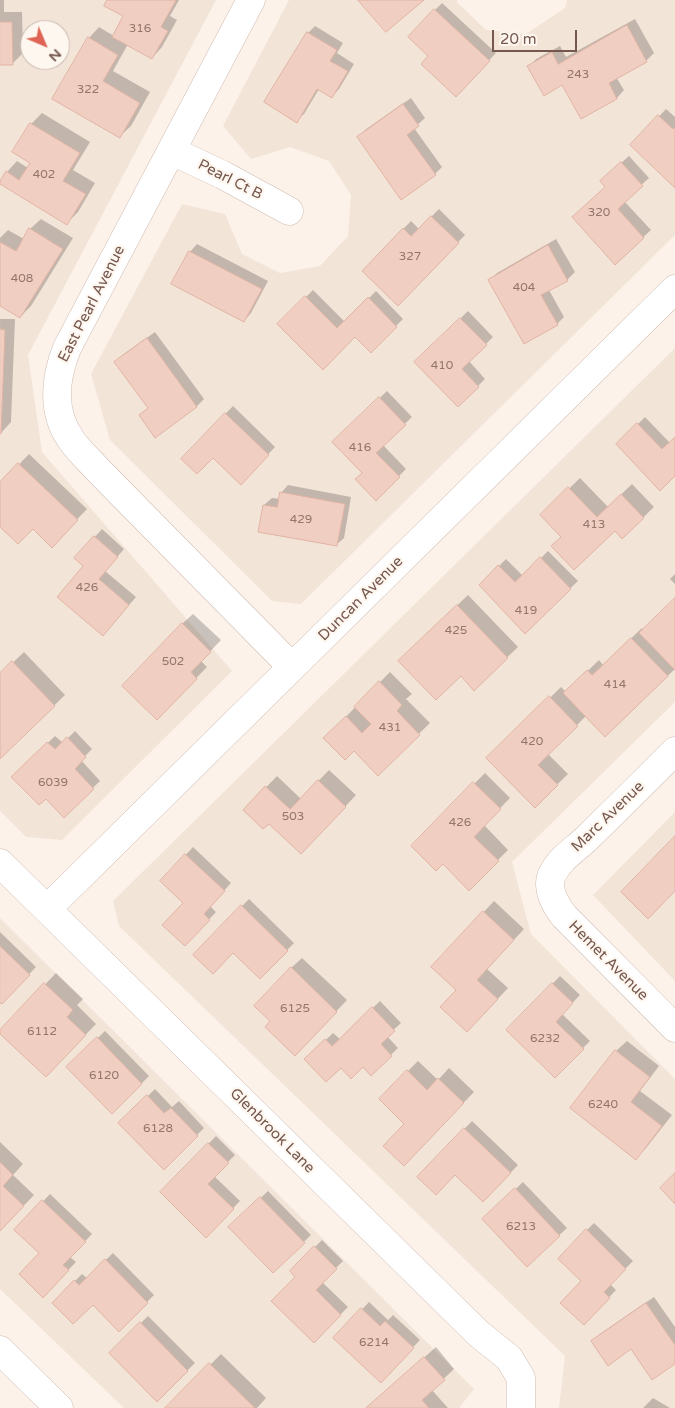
<!DOCTYPE html>
<html>
<head>
<meta charset="utf-8">
<style>
  body { margin:0 }
  #map { position:relative; width:675px; height:1408px; overflow:hidden; background:#fcf2ea; font-family:"Varela Round",sans-serif }
  canvas { display:block }
  .north { position:absolute; left:20px; top:20px; width:50px; height:50px; box-sizing:border-box; background:#fef7f0; border:1px solid #c7b7af; border-radius:50%; rotate:135deg; font-size:14px; font-weight:700; line-height:20px; text-align:center; color:#75574e }
  .north::after { content:''; display:block; margin:auto; width:18px; height:22px; background:#df6455; clip-path:polygon(50% 0,100% 100%,50% 72%,0 100%) }
  .scale { position:absolute; left:492px; top:30px; width:85px; height:22px; box-sizing:border-box; border:2px solid #75574e; border-top:0; padding-left:6px; font-size:15px; line-height:18px; white-space:nowrap; color:#75574e; -webkit-text-stroke:4px #fef7f0; paint-order:stroke }
</style>
</head>
<body>
<div id="map">
<canvas width="675" height="1408"></canvas>
<div class="north">N</div>
<div class="scale">20 m</div>
</div>
<script>
const ctx = document.querySelector('canvas').getContext('2d');
ctx.lineJoin = 'round';
function fillPath(path, color) { ctx.fillStyle = color; ctx.fill(path, 'evenodd'); }
function trace(path, color, width, dash) { ctx.strokeStyle = color; ctx.lineWidth = width; ctx.lineCap = dash ? 'butt' : 'round'; ctx.setLineDash(dash || []); ctx.stroke(path); }
function label(font, color, halo, rows, align = 'center') {
  ctx.font = font + ' "Varela Round",sans-serif'; ctx.lineWidth = 4.5; ctx.setLineDash([]); ctx.textBaseline = 'middle'; ctx.strokeStyle = halo; ctx.fillStyle = color; for (const [text, x, y, turn = 0] of rows) {
    ctx.save(); ctx.translate(x, y); ctx.rotate((+turn || 0) * Math.PI / 180); ctx.textAlign = isNaN(turn) ? turn : align; if (halo) ctx.strokeText(text, 0, 0); ctx.fillText(text, 0, 0); ctx.restore();
  }
}
fillPath(new Path2D(`
  M0,0h216l-188,355 14,97 190,219 -170,169 -36,-3 -26,-26zM30,30h30v30h-30z
  M289,0h168v2l29,28 40,4 39,-26 2,-8h108v235l-374,369 -29,-3 -162,-161 -19,-66 91,-170 43,10 17,40 38,19 40,-7 28,-30 3,-41 -22,-34 -39,-14 -39,12 -28,-33z
  M675,348v354l-163,160 19,72 144,145v329h-116l6,-52 -446,-430 -6,-25z
  M675,812v169l-82,-86z
  M0,918l474,471 -15,19h-335l-124,-119z`), '#f3e4d8');
fillPath(new Path2D(`
  M0,0h4v12h18l1,41 -11,11h-12z
  M108,0h71l-9,16 7,4 -15,27 -10,11 -24,-14 -15,27 37,21 -19,34 -11,10 -31,-98 10,-11 15,9 11,-20z
  M442,3l54,50 -40,42 -26,-39 5,-46z
  M635,19l19,34 -8,8 -30,16 8,13 -7,8 -36,19 -19,-33 -33,-17 7,-8 24,-13 6,11z
  M315,26l28,17 -6,10 17,11 -15,25 -7,7 -13,-7 -15,25 -8,7 12,-88z
  M411,98l14,20 -11,10 28,39 -7,7 -77,-36 7,-8z
  M666,109l9,8v70l-43,-42z
  M42,113l48,29 -17,28 22,13 -17,29 -11,11 -60,-51 10,-11 11,7 3,-6 -17,-10 17,-28z
  M629,156l20,22 -25,23 27,29 -36,33 -8,-76 2,-13z
  M439,209l26,26 -67,69 -35,-33 48,-50 8,8z
  M41,219l32,19 -42,68 -11,11 -20,-12v-67l8,-8 16,9 6,-10z
  M556,239l19,33 -8,8 -18,10 15,27 -7,7 -67,-44 7,-7z
  M197,244l71,37 -17,32 -7,8 -54,-69z
  M313,290l32,32 31,-31 27,28 -32,32 -16,-16 -76,-11z
  M468,311l25,26 -24,24 16,18 -27,27 -42,-44z
  M0,319h15l-4,103 -10,11z
  M155,332l49,67 -7,7 -42,30 -15,-21 9,-8 -33,-45 7,-7z
  M387,391l25,26 -29,28 23,24 -30,30 -13,-26 -29,-31z
  M233,406l42,41 -34,36 -28,-27 -31,3z
  M645,417l25,26 5,-5v37l-57,-31z
  M29,454l58,55 -25,26 -29,-8 -33,-2v-41z
  M580,478l28,29 24,-23 22,23 -32,31 -7,-9 -52,7 -21,-21z
  M288,485l63,12 -7,41 -8,7 -72,-40 8,-7 8,1 1,-6z
  M102,529l22,20 -19,22 31,26 -26,30 -25,-61 -9,-8z
  M548,551l30,30 -53,51 -45,-47 26,-26 17,17z
  M675,574v10l-5,-5z
  M468,595l50,52 -44,42 -13,-15 -51,-24z
  M675,600v69l-70,66 -19,-19 -38,38 20,20 -33,32 -47,-48 73,-71 5,5 33,-32 4,5 39,-37 2,2z
  M193,614l28,26 -20,21 6,6 -50,51 25,-94z
  M24,652l41,43 -65,63v-83z
  M390,672l22,22 -6,5 24,24 -52,51 -24,-24 -29,-12z
  M75,731l17,18 -11,11 19,21 -36,35 -18,-19 -33,-20 42,-41 8,7z
  M329,770l27,25 -44,47 -68,-32 33,-34 24,23z
  M485,773l25,25 -26,27 24,25 -39,39 -26,-26 -31,-17z
  M193,847l38,36 -21,23 6,6 -31,33v-42l-23,-22z
  M249,899l45,44 -34,35 -27,-27 -38,3z
  M494,901l30,28 -37,40 21,19 -30,32 -20,-30 -25,-23z
  M0,932l36,35 -34,35 -2,-1z
  M302,958l45,42 -42,44 -14,-76z
  M56,973l27,26 -6,6 19,19 -40,41 -56,-33z
  M560,976l20,19 -18,19 28,27 -35,35 -47,-46z
  M380,1001l21,22 -14,13 11,12 -27,26 -8,-9 -22,2 -35,-8 27,-26 7,6z
  M105,1031l44,45 -37,37 -44,-46z
  M627,1041l32,25 -19,25 32,24 -26,33 -10,10 -20,-107z
  M418,1061l20,19 11,-12 25,24 -59,61 -9,-29 -26,-25z
  M155,1089l17,18 7,-6 25,27 -40,40 -44,-45z
  M472,1121l46,44 -35,36 -28,-28 -37,4z
  M216,1136l19,19 -21,21 26,25 -34,35 -45,-44z
  M0,1142l23,22 -10,11 21,20 -34,35z
  M523,1182l44,46 -40,37 -43,-46z
  M268,1191l43,44 -38,37 -43,-45z
  M50,1194l42,40 -22,23 6,5 -33,34 -2,-43 -25,-23z
  M594,1223l39,38 -23,23 6,6 -32,34 -1,-43 -24,-23z
  M322,1240l21,21 -21,21 26,25 -34,34 -17,-64 -6,-6z
  M113,1253l41,42 -35,35 -26,-27h-40l29,-29 5,4z
  M654,1297l21,30v35l-44,-14 -39,-6 8,-8z
  M369,1302l19,18 5,-5 27,25 -39,41 -46,-43z
  M148,1316l47,47 -38,37 -46,-47z
  M436,1347l18,22 -22,21 16,18h-81z
  M221,1354l45,44 -9,10h-90z
  M653,1398l17,10h-27z`), '#0003');
const building = new Path2D(`
  M107,0h69l-15,27 7,4 -16,28 -40,-22 11,-21 -19,-10z
  M358,0h66l-38,32z
  M434,9l56,52 -34,36 -35,-33 7,-8 -20,-19z
  M0,22h12l1,43h-13z
  M627,25l20,37 -38,21 8,16 -36,20 -19,-34 -18,11 -17,-30 25,-14 6,12z
  M307,32l30,18 -7,11 18,10 -16,27 -15,-9 -20,34 -33,-21z
  M88,37l30,18 -15,26 37,22 -20,35 -68,-39z
  M403,104l16,22 -12,9 29,40 -35,25 -44,-63z
  M658,115l15,14 2,-2v61l-45,-43z
  M30,123l50,30 -17,28 23,13 -19,31 -67,-41v-3l6,-10 13,9 11,-17 -18,-11z
  M621,162l22,24 -25,23 26,29 -29,27 -43,-48 33,-30 -5,-6z
  M431,216l28,27 -61,63 -36,-35 41,-43 8,8z
  M29,228l34,21 -43,69 -20,-12v-64l16,9z
  M548,245l20,36 -27,14 17,30 -34,19 -36,-64z
  M189,251l73,38 -18,33 -73,-38z
  M305,296l32,32 31,-31 29,30 -26,26 -16,-16 -32,33 -46,-46z
  M460,318l27,27 -25,24 17,18 -21,20 -44,-45z
  M0,329l5,1 -4,104h-1z
  M147,338l50,69 -42,31 -16,-23 9,-7 -34,-46z
  M379,397l27,28 -30,28 24,24 -24,24 -21,-22 7,-6 -30,-31z
  M225,413l44,42 -28,30 -28,-27 -16,16 -16,-15z
  M637,423l25,26 13,-12v39l-15,15 -44,-47z
  M18,463l60,57 -26,28 -19,-19 -15,15 -18,-17v-45z
  M568,487l29,30 24,-23 23,24 -22,21 -7,-8 -41,39 -23,-24 10,-9 -21,-22z
  M280,492l65,12 -8,42 -79,-14 5,-27 14,2z
  M94,536l24,21 -19,22 30,26 -26,31 -46,-39 26,-31 -9,-8z
  M540,557l31,32 -46,45 -46,-49 19,-20 17,17z
  M675,598v72l-36,-37z
  M457,605l51,53 -34,33 -13,-15 -25,24 -38,-39z
  M182,623l29,29 -20,20 6,7 -40,41 -35,-34z
  M631,638l37,38 -63,61 -42,-44 24,-23 5,5z
  M12,661l43,45 -55,53v-86z
  M379,681l23,24 -5,6 23,24 -42,41 -24,-25 -9,9 -22,-22 23,-22 16,17 9,-9 -17,-17z
  M549,696l29,30 -40,39 20,20 -23,23 -49,-50z
  M67,737l19,20 -11,12 19,20 -30,29 -18,-19 -7,6 -28,-28 36,-35 8,7z
  M318,780l28,27 -45,47 -32,-30 -6,5 -20,-19 22,-24 25,23z
  M473,782l28,27 -27,28 25,24 -30,30 -26,-27 -7,7 -25,-25z
  M675,836v55l-27,28 -27,-27z
  M185,854l40,37 -21,23 6,6 -25,26 -23,-21 21,-22 -23,-22z
  M241,905l47,46 -28,28 -27,-26 -20,21 -20,-19z
  M483,911l31,29 -37,40 21,19 -31,33 -27,-25 16,-17 -25,-23z
  M0,946l30,29 -28,29 -2,-1z
  M291,967l46,45 -42,44 -30,-29 5,-6 -16,-15z
  M44,983l29,27 -6,7 19,18 -40,42 -46,-43v-4z
  M552,983l21,20 -17,19 28,27 -29,29 -49,-48z
  M372,1007l23,24 -14,13 11,12 -21,20 -8,-9 -12,12 -10,-11 -15,14 -22,-23 21,-20 7,7z
  M97,1037l45,47 -30,30 -46,-47z
  M615,1050l35,27 -19,25 31,24 -26,34 -66,-52z
  M407,1070l20,20 11,-12 26,25 -60,63 -21,-20 21,-22 -25,-25z
  M147,1095l17,18 7,-5 27,28 -34,34 -46,-47z
  M464,1128l47,45 -28,29 -28,-27 -19,20 -19,-18z
  M208,1143l21,20 -21,21 26,25 -28,29 -46,-46z
  M0,1162l13,13 -10,11 21,20 -24,25z
  M675,1173v31l-15,-16z
  M515,1188l45,48 -33,31 -45,-48z
  M260,1197l45,46 -32,30 -45,-46z
  M42,1200l44,42 -23,23 6,5 -26,28 -24,-24 20,-21 -25,-23z
  M586,1229l40,40 -22,23 6,6 -26,27 -24,-22 21,-22 -23,-22z
  M314,1246l23,23 -21,21 25,25 -27,28 -43,-42 24,-24 -5,-6z
  M105,1259l43,44 -29,29 -26,-27 -20,19 -21,-21 22,-23 5,5z
  M646,1303l29,42v19l-23,16 -21,-31 -23,17 -17,-25z
  M361,1308l19,18 5,-5 29,27 -33,35 -48,-45z
  M140,1322l48,49 -31,31 -48,-49z
  M424,1357l21,23 -23,20 7,8h-63z
  M209,1363l46,45h-90z`);
fillPath(building, '#f0cfc2');
trace(building, '#e2b4a4', 1);
const minor = new Path2D(`
  M251,0l-184,348c-12,30 -16,65 5,93 7,10 17,19 25,28l195,198
  M172,151l51,24 66,36
  M675,751c-30,30 -60,60 -90,89 -12,11 -28,21 -34,37 -4,13 5,29 13,39l111,112
  M0,863l479,471 30,24 12,20v30
  M47,909l628,-620
  M0,1350l59,58`);
trace(minor, '#cfbcb2', 29);
trace(minor, '#fff', 28);
label('12px', '#94756b', null, [
  ["316",140,29],
  ["243",578,75],
  ["322",88,90],
  ["402",44,175],
  ["320",599,213],
  ["327",410,257],
  ["408",22,279],
  ["404",524,288],
  ["410",442,366],
  ["416",360,448],
  ["429",301,520],
  ["413",594,525],
  ["426",87,588],
  ["419",526,611],
  ["425",456,631],
  ["502",173,662],
  ["414",615,685],
  ["431",390,728],
  ["420",532,742],
  ["6039",53,783],
  ["503",293,817],
  ["426",460,823],
  ["6125",295,1009],
  ["6112",42,1032],
  ["6232",545,1039],
  ["6120",104,1076],
  ["6240",603,1105],
  ["6128",158,1129],
  ["6213",521,1227],
  ["6214",374,1343]
]);
label('15px', '#75574e', '#fef7f0', [
  ["Pearl Ct B",230,180,27],
  ["East Pearl Avenue",92,304,-63],
  ["Duncan Avenue",361,599,-45],
  ["Marc Avenue",608,817,-44],
  ["Hemet Avenue",608,961,45],
  ["Glenbrook Lane",272,1131,45]
]);
</script>
</body>
</html>
